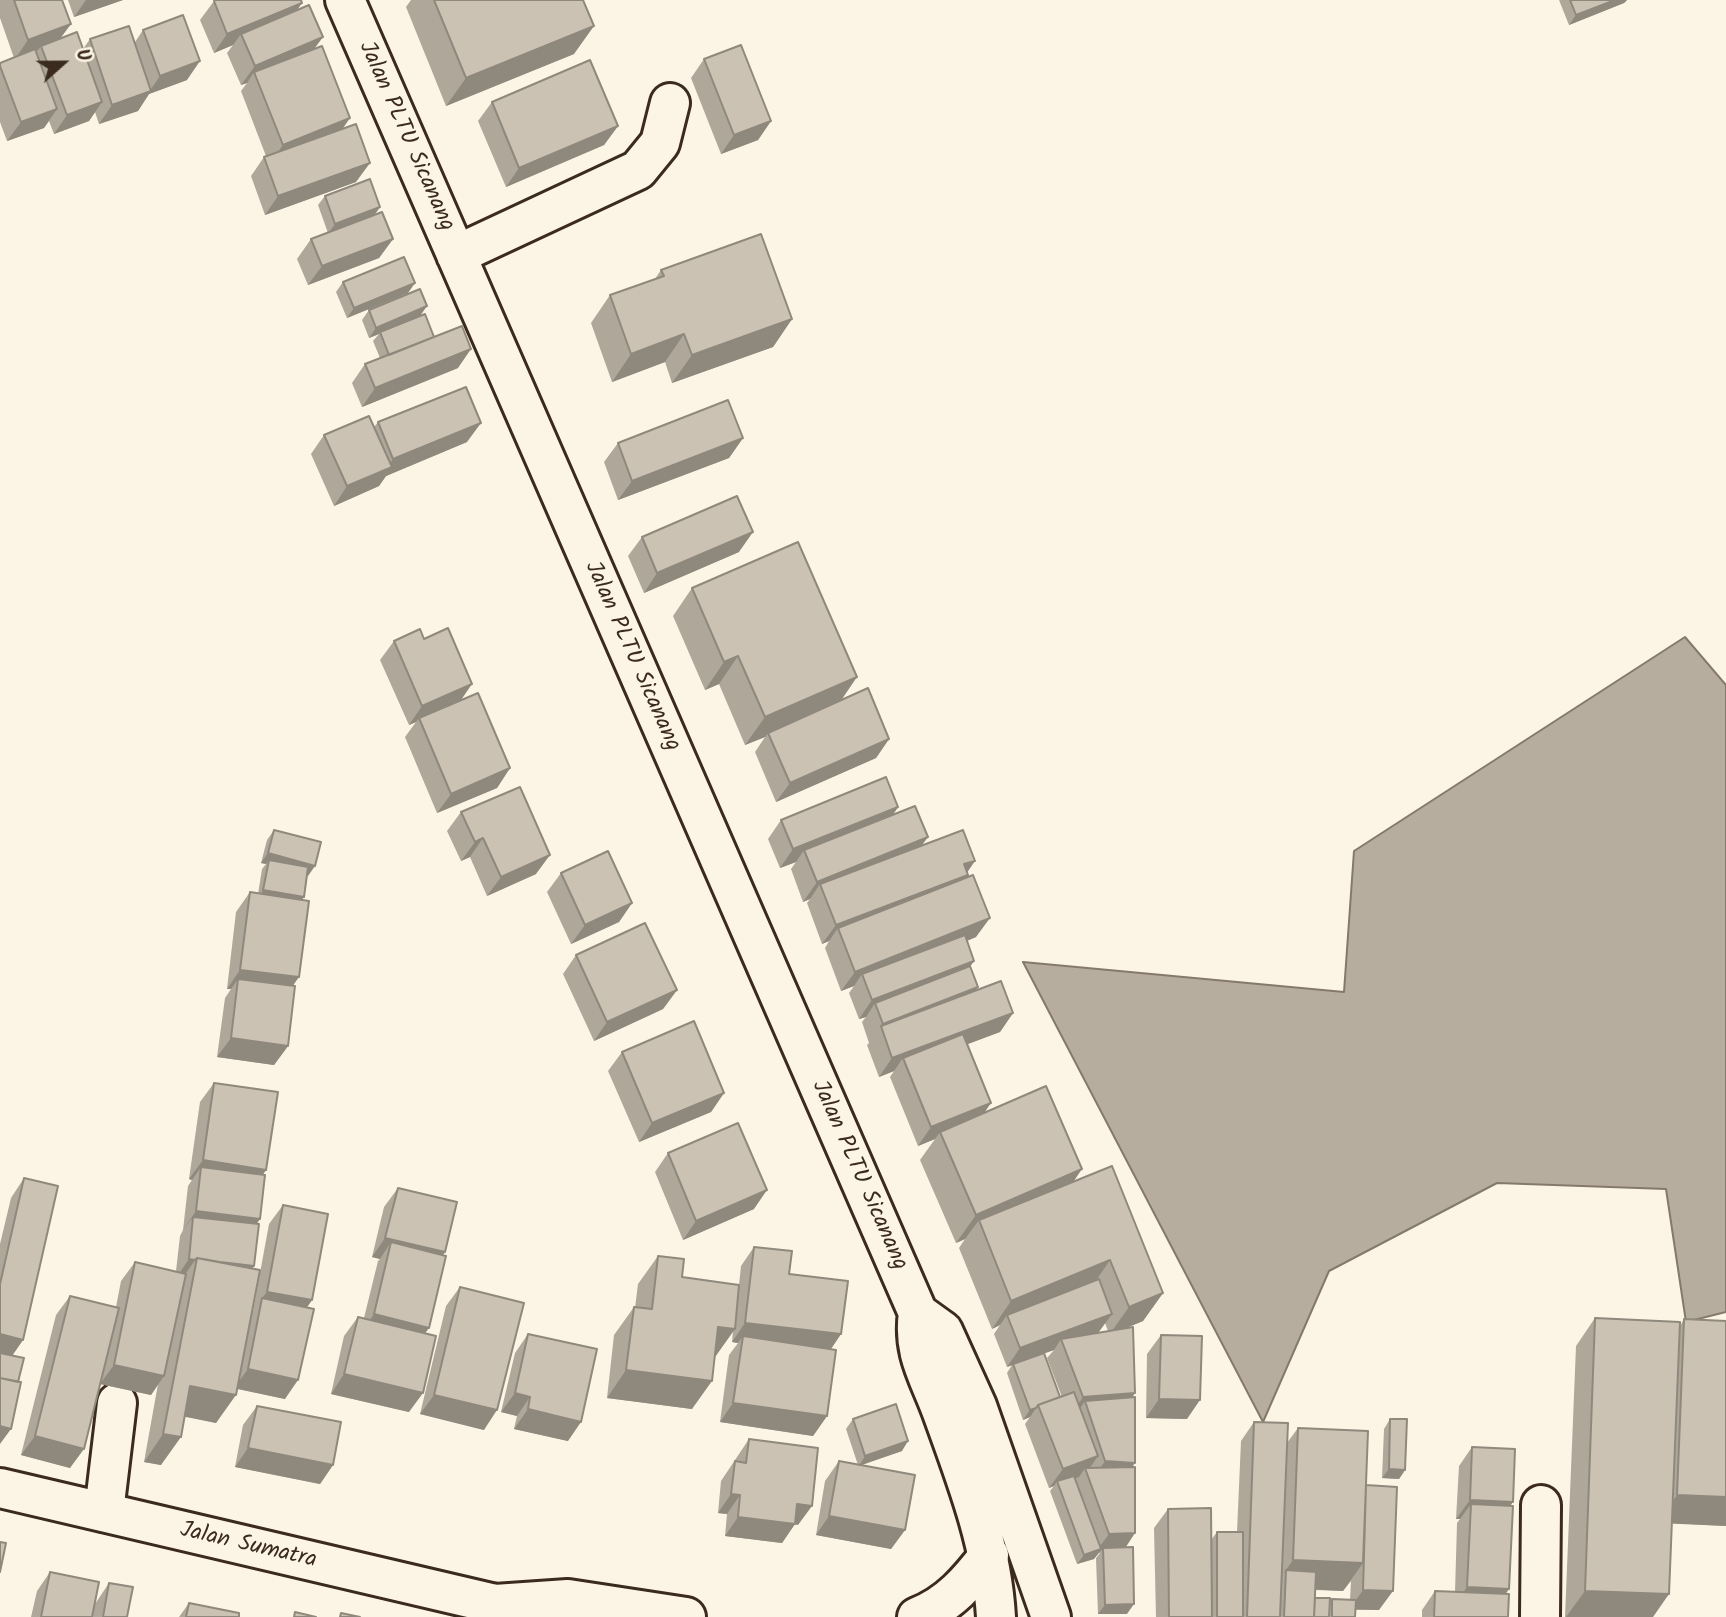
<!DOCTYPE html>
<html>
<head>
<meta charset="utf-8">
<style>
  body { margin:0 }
  #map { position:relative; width:1726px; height:1617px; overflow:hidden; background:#fcf5e5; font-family:Kalam,sans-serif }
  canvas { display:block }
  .north { position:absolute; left:28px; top:28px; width:70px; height:70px; -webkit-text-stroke:5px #fcf5e5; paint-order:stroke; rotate:69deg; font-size:19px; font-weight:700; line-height:28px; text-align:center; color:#3b2a1e }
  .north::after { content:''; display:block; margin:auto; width:24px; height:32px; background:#3b2a1e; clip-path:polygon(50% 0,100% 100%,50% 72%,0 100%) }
</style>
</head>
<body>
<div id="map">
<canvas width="1726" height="1617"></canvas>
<div class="north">U</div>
</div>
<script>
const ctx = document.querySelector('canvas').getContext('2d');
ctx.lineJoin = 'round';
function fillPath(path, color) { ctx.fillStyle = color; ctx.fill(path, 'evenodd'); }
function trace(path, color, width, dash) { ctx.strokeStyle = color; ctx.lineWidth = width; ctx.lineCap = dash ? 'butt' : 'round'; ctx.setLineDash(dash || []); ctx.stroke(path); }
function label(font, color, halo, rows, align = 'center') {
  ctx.font = font + ' Kalam,sans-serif'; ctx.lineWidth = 5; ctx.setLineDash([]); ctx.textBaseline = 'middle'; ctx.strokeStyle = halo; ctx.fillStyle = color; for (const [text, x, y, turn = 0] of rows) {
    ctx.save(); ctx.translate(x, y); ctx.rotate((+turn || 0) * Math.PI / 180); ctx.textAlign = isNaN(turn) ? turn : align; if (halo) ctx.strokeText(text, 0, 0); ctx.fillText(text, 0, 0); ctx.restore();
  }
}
const water = new Path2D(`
  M1685,637l41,48v627l-40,10 -20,-133 -169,-6 -168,88 -66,151 -240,-460 321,30 10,-141z`);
fillPath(water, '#b7ad9e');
trace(water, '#85796b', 2);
const minor = new Path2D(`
  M345,0l573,1313c-6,41 12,65 25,102 24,66 49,132 53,202
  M456,255l182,-85 22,-27 10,-40
  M918,1313l25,18 34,75 74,211
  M104,1512l13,-109
  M1540,1617l1,-112`);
const highway = new Path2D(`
  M0,1488l495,116 23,13
  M495,1604l73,-5 118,18
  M917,1617c32,-12 52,-36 72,-62`);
trace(minor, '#3b2a1e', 44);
trace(highway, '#3b2a1e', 44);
trace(minor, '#fcf5e5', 38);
trace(highway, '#fcf5e5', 38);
fillPath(new Path2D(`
  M0,0h62l-1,38 22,11 7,-10 45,3 8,-12 44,50 -38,14 -11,17 -39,13 -4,-12 -6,9 -35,13 -5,-13 -5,7 -37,13 -7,-19v-59l14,-5 -14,-40z
  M68,0h55l-49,17z
  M411,0h172l-9,54 -128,52 -40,-99z
  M1559,0h68l-3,3 -55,22z
  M214,1l83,9 17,39 29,80 13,53 -91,33 -14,-39 13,-19 2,-1 -25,-65 6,-8 -6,2 -14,-32 6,-8 -19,8 -14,-33z
  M704,59l67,62 -13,19 -37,14 -30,-76z
  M492,102l126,24 -14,19 -98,42 -28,-66z
  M325,196l55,11 -6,8 19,24 -14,19 -71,27 -11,-26 14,-20 17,-6 -10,-28z
  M661,270l131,49 -19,28 -101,36 -7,-21 -53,20 -21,-59 19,-28 45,-16z
  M343,282l65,11 -61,25 -11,-26z
  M369,310l52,6 13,21 24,31 -96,39 -10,-24 13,-19 15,-6 -7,-17 6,-7 -10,4 -7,-18z
  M378,422l89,20 -81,34 -7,10 -45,20 -23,-52 13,-19 50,-8z
  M743,438l-14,20 -111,42 -14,-38 14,-19z
  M642,537l97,15 -95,41 -16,-37z
  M692,588l149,112 48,39 -13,19 -100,44 -21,-50 10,-15 -20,8 -26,-61 -14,6 -32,-74z
  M424,639l37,61 49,68 -13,20 -60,25 -32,-76 11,-15 -7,3 -29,-65 14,-19z
  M898,807l-5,8 28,31 46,26v6l9,59 -9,4 3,26 6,23 37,23 -13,19 -33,12 17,69 89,68 90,112 -20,28 -17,7 9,65 -3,4v70l-6,80 1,67h-29l-2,-56 4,-5h-2l-4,6 -17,5 -27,-73 4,-5 -5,2 -24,-64 5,-7 -7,3 -16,-47 5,-8 -5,2 -13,-33 6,-9 -8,4 -33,-81 6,-9 -9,4 -36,-83 15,-21 -17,7 -28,-69 4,-6 -15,6 -12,-32 2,-2 -7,-21 4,-5 -7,2 -10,-26 5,-7 -13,5 -16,-43 4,-7 -7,3 -15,-41 3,-4 -7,3 -12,-33 5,-7 -16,6 -12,-29 13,-19zM1105,1323l3,8 -10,2zM1054,1350l-7,8 15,39h-2l-16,-44z
  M461,812l75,62 -49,22 -17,-39 -9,4 -14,-30z
  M274,830l34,46h-1l-5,24 -14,146 -14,19 -57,-8 8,-59 6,-9h-4l9,-77 14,-20 8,2 4,-25 4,-5 -5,-1 6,-23z
  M561,873l71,30 -13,19 -48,22 -24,-52z
  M576,955l101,35 -14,19 -69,32 -31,-67z
  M622,1052l102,41 -13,19 -72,30 -31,-71z
  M214,1083l52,87 -3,4 -3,45 -4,5 -2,42 -2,3 -1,45 2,-3 16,-87 14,-19 29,95 -5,7 -22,92 -48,-10 -21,34 -31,-7 -24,49 -17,-3 14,-78 -7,11 -51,-11 4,-16 -34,100 -49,-13 35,-140 14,-19 46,11 5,-26 14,-19 41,9 4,-35 3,-6 5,-44 4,-6 -3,-1 11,-77z
  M668,1153l86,56 -71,31 -28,-68z
  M24,1178l-1,162 -11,15 -12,89v-200l11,-46z
  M398,1188l47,64 -2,3 -18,78 -16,79 -78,-18 13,-58 14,-19 6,1 14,-57 2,-2 -8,-2 12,-50z
  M754,1247l35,27 52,60 -10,15 -4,67 -14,20 -93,-14 9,-67 9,-12 -6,-1 1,-11 -18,26 -23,52 -85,-11 7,-63 20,-28 1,1 3,-24 20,-28 24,21 57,8 2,-19z
  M460,1287l24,143 -64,-16 26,-108z
  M1595,1318l85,8 4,-7 42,2v205l-54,-3 -19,94h-88l11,-271z
  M528,1334l40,107 -54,-12 3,-13 -16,-4 14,-59z
  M1161,1335l26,84 -41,-1 1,-64z
  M257,1406l76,59 -13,19 -85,-17 8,-42z
  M853,1419l49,32 -42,14 45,65 -14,19 -75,-14 9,-54 14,-20 19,4 -12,-36z
  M1390,1419l15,51 -6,9 -17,-1 2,-49z
  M1254,1422l33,21 11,-15 68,58 13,124h-24v7h-199l-2,-89 14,-19 43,31 6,-8h20l4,-91zM1351,1581l-1,19 -18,-1 -3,4 -14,-5v-8l28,1z
  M749,1439l49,86 -3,-1 -13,19 -57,-7 2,-22 -9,-1 3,-32z
  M1472,1447l41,55 -3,4 -4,88 2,23h-86v-7l13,-19 20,1 2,-69 3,-4h-4l3,-53z
  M50,1572l45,32 14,-21 18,34h-96l6,-26z
  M189,1603l50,14h-60z`), '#afa79a');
fillPath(new Path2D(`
  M86,0h37l-49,17z
  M1615,0h12l-3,3 -55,22 7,-10z
  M302,3l-13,19 -48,12 -8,11 -19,8 13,-19z
  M71,24l-14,19 -16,3 -3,4 -23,9 13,-19z
  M594,26l-20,28 -128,52 20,-28z
  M323,37l-14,19 -55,16 -7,11 -6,2 14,-19z
  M200,61l-13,19 -38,14 -11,17 -39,13 13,-19 37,-13 11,-16z
  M102,102l-13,19 -35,13 13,-19z
  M57,109l-13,19 -37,13 14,-19z
  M350,118l-13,19 -68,27 14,-19z
  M771,121l-13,19 -37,14 13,-19z
  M618,126l-14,19 -98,42 13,-19z
  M370,163l-14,19 -91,33 13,-19z
  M380,207l-7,10 -45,17 7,-10z
  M393,239l-14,19 -71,27 14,-19z
  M415,283l-7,10 -61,25 7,-10z
  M427,306l-7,10 -40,16 -1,2 -10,4 7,-10z
  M792,319l-19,28 -101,36 20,-28z
  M684,334l-19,28 -53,20 19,-28z
  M471,349l-13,19 -96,39 13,-19z
  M481,423l-14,19 -81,34 -7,10 -45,20 13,-20 39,-16 7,-11z
  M743,438l-14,20 -111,42 14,-19z
  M753,532l-14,20 -95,41 13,-20z
  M738,656l-19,28 -14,6 19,-28z
  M857,677l-19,28 -70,28 -3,4 -20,8 20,-28z
  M472,684l-13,19 -40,15 -3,4 -7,3 13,-19z
  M889,739l-13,19 -100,44 14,-19z
  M510,768l-13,20 -60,25 14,-19z
  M898,807l-13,19 -81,24 -8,12 -16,6 13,-19z
  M928,837l-14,19 -94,28 -10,15 -7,3 14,-20z
  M483,838l-13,19 -9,4 14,-19z
  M268,853l47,13 -7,10 -40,-11 1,-5 -3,4 -5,-1z
  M550,855l-14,19 -49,22 14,-19z
  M975,861l-11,16 4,-2 -13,20 -117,33 -9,13 -7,3 14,-19 128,-61z
  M263,890l41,7 -7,10 -40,-7z
  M632,903l-13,19 -48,22 14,-19z
  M990,918l-14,19 -111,44 -3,-7 -8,12 -13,5 14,-19z
  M974,961l-13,19 -86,23 -9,14 -7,2 13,-19z
  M240,970l59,7 -14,20 -47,-18 -7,10h-4z
  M978,987l-13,20 -84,20 2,-3z
  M677,990l-14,19 -69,32 13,-19z
  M1013,1013l-13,19 -93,35 -4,-9 -9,13 -15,6 13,-19z
  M231,1038l57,8 -14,19 -57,-8z
  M724,1093l-13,19 -72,30 13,-19z
  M991,1103l-13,19 -38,10 -5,7 -17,7 13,-19z
  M203,1160l63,10 -13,19 -52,-22 -9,13 -3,-1z
  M1082,1169l-19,28 -84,23 -14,19 -9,4 20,-28z
  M767,1190l-13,19 -71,31 13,-19z
  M196,1211l64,8 -13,19 -54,-21 -10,13z
  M385,1238l60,14 -14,19 -40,-29 -11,17 -8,-2z
  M189,1259l6,1 -13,19 -6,-1z
  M196,1260l58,6 -13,19z
  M1110,1260l-19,28 -84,27 -7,10 -8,4 19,-28z
  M267,1292l45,8 -13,19 -37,-21z
  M1163,1293l-20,28 -34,14 20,-28z
  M374,1314l55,14 -14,19 -54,-14z
  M1112,1314l-14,19 -37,6 -7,11 -47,17 13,-19z
  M745,1323l96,11 -13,19 -85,-17 -5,7 -6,-1z
  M718,1327l17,2 -20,28z
  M0,1334l23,6 -13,19 -10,-2z
  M114,1365l50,11 -13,19 -51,-11z
  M248,1369l50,11 -13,19 -51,-11z
  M626,1370l86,11 -20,28 -85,-11z
  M344,1374l79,19 -14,19 -78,-18z
  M190,1386l46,9 -20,28 -45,-9z
  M515,1393l15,4 -13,19 -16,-4z
  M1135,1393l-13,19 -37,-11 -10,15h-5l13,-19z
  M434,1395l63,15 -13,20 -64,-16z
  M1159,1399l41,1 -13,19 -41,-1z
  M733,1403l94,13 -14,20 -93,-14z
  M1036,1408l-6,9 -7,3 7,-10z
  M528,1409l53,13 -13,19 -54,-12z
  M0,1426l11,3 -11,15z
  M163,1434l18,3 -20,28 -17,-3z
  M35,1436l49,13 -14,19 -49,-13z
  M908,1441l-6,10 -43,15 6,-10z
  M248,1448l85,17 -13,19 -85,-17z
  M1098,1456l-11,16 -2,-4 -6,9 -21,8 -1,-4 -3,5 -5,2 14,-19z
  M1105,1461l30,2 -13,19 -30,-2z
  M1389,1469l16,1 -6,9 -17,-1z
  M731,1494l9,1 -13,19 -9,-1z
  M1677,1495l49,2v29l-68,-3z
  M1470,1500l43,2 -14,19 -28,-17 -11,15h-4z
  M797,1504l15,2 -14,19 -3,-1 -13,19 -57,-7 13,-19z
  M829,1516l76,14 -14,19 -75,-14z
  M1135,1533l-13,20 -19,-5 -9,11 -17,5 7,-9 13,-5 12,-16z
  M1293,1560l70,3 -20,28 -57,-3v-18l-13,18z
  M1467,1587l42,2 -13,19 -42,-2z
  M1363,1590l30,1 -14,19 -29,-1z
  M1585,1591l84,3 -16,23h-87z
  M1134,1604l-7,10h-29l7,-9z`), '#8f887d');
const building = new Path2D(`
  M14,0h48l9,24 -43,16z
  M215,0h86l1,3 -75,31 -13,-33z
  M434,0h149l11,26 -128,52z
  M1570,0h45l-39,15z
  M309,5l14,32 -68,29 -14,-32z
  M183,15l17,46 -40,15 -17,-46z
  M129,26l22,65 -39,14 -22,-66z
  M77,32l25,70 -35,13 -26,-69z
  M741,45l30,76 -37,14 -30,-76z
  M322,46l28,72 -67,27 -29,-73z
  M35,49l22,60 -36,13 -21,-56v-3z
  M590,60l28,66 -99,42 -27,-66z
  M356,124l14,39 -92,33 -14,-39z
  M370,179l10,28 -45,17 -10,-28z
  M382,212l11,27 -71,27 -11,-27z
  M761,234l31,85 -100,36 -8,-21 -53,20 -21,-59 54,-19 -3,-6z
  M404,257l11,26 -61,25 -11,-26z
  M420,289l7,17 -51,22 -7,-18z
  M425,314l9,23 -45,18 -9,-23z
  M462,326l9,23 -96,39 -10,-24z
  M466,387l15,36 -88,36 -15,-37z
  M728,400l15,38 -111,43 -14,-38z
  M369,416l23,51 -45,19 -23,-51z
  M737,496l16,36 -96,41 -15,-36z
  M798,542l59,135 -92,40 -27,-61 -14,6 -32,-74z
  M448,628l24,56 -50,22 -28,-65 26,-12 4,10z
  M868,688l21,51 -99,44 -22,-50z
  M478,693l32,75 -59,26 -32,-76z
  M886,777l12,30 -105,42 -12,-29z
  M520,787l30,68 -49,22 -18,-39 -8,4 -14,-30z
  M915,806l13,31 -111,45 -13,-32z
  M274,830l47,12 -6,24 -47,-13z
  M963,830l12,31 -11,3 4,11 -132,50 -16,-41z
  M608,851l24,52 -47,22 -24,-52z
  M269,860l39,7 -4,30 -41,-7z
  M973,875l17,43 -135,54 -17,-44z
  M250,892l59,9 -10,76 -59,-7z
  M645,923l32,67 -70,32 -31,-67z
  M965,935l9,26 -102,39 -10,-26z
  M970,966l8,21 -95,37 -8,-21z
  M238,979l57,7 -7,60 -57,-8z
  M1001,981l12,32 -121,45 -11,-32z
  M694,1021l30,72 -72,30 -30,-71z
  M963,1034l28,69 -60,24 -28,-69z
  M214,1083l64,9 -12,78 -63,-10z
  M1046,1086l36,83 -106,46 -36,-83z
  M738,1123l29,67 -71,31 -28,-68z
  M1112,1166l51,127 -34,14 -19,-47 -99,41 -32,-81z
  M201,1167l64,8 -5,44 -64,-8z
  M24,1178l34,8 -35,154 -23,-6v-50z
  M398,1188l59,14 -12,50 -60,-14z
  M283,1205l45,9 -16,86 -45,-8z
  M193,1217l66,7 -5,42 -34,-4 -23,-4 -2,2 -6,-1z
  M391,1242l55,14 -17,72 -55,-14z
  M754,1247l38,4 -3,23 59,7 -7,53 -96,-11z
  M658,1256l26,3 -2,18 57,8 -4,44 -17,-2 -6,54 -86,-11 8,-63 18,2z
  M197,1258l63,12 -24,125 -46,-9 -9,51 -18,-3z
  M135,1262l51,12 -22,102 -50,-11z
  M1099,1279l13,35 -92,34 -13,-33z
  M460,1287l64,16 -27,107 -63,-15z
  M70,1296l49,12 -35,141 -49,-13z
  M262,1298l52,11 -16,71 -50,-11z
  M358,1317l78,19 -13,57 -79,-19z
  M1595,1318l85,4 -11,272 -84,-3z
  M1684,1319l42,2v176l-49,-2z
  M1133,1327l2,66 -52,4 -22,-58z
  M528,1334l69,15 -16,73 -53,-13 2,-12 -15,-4z
  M1161,1335l41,1 -2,64 -41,-1z
  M743,1336l93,14 -9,66 -94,-13z
  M0,1353l24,5 -6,24 -18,-4z
  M1044,1353l16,44 -22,8 -2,3 -6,2 -17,-46z
  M0,1378l21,4 -10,47 -11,-3z
  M1074,1392l24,64 -35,13 -25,-64z
  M1135,1397v66l-30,-2 -20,-60z
  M896,1404l12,37 -43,15 -12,-37z
  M257,1406l84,16 -8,43 -85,-17z
  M1390,1419h17l-2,51 -16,-1z
  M1254,1422l34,1 -8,194h-33z
  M1298,1428l70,3 -5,132 -70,-3z
  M749,1439l69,9 -6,58 -15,-2 -2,20 -57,-7 2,-22 -9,-1 4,-33 11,2z
  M1472,1447l43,2 -2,53 -43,-2z
  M839,1461l76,14 -10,55 -76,-14z
  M1135,1467v66l-26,1 -24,-66z
  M1074,1476l27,73 -17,6 -27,-74z
  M1366,1485l31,2 -4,104 -30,-1z
  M1471,1504l42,2 -4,83 -42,-2z
  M1211,1508l1,109h-43l-1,-108z
  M1217,1532h26v85h-26z
  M0,1542l6,1 -6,29z
  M1133,1547l1,57 -29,1 -2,-57z
  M1286,1570l30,2 -2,45h-30z
  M50,1572l49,10 -7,35h-51z
  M109,1583l24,4 -6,30h-24z
  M1435,1591l74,3 -1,23h-74z
  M1315,1598h15l-1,19h-15z
  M1332,1599l24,1 -1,17h-23z
  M189,1603l50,10v4h-53z
  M295,1612l21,5h-22z
  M341,1613l19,4h-20z`);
fillPath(building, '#ccc2b3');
trace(building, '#8f887d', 2);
label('23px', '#3b2a1e', '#fcf5e5', [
  ["Jalan PLTU Sicanang",405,137,66],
  ["Jalan PLTU Sicanang",631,657,66],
  ["Jalan PLTU Sicanang",858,1176,66],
  ["Jalan Sumatra",248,1547,13]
]);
</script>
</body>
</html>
